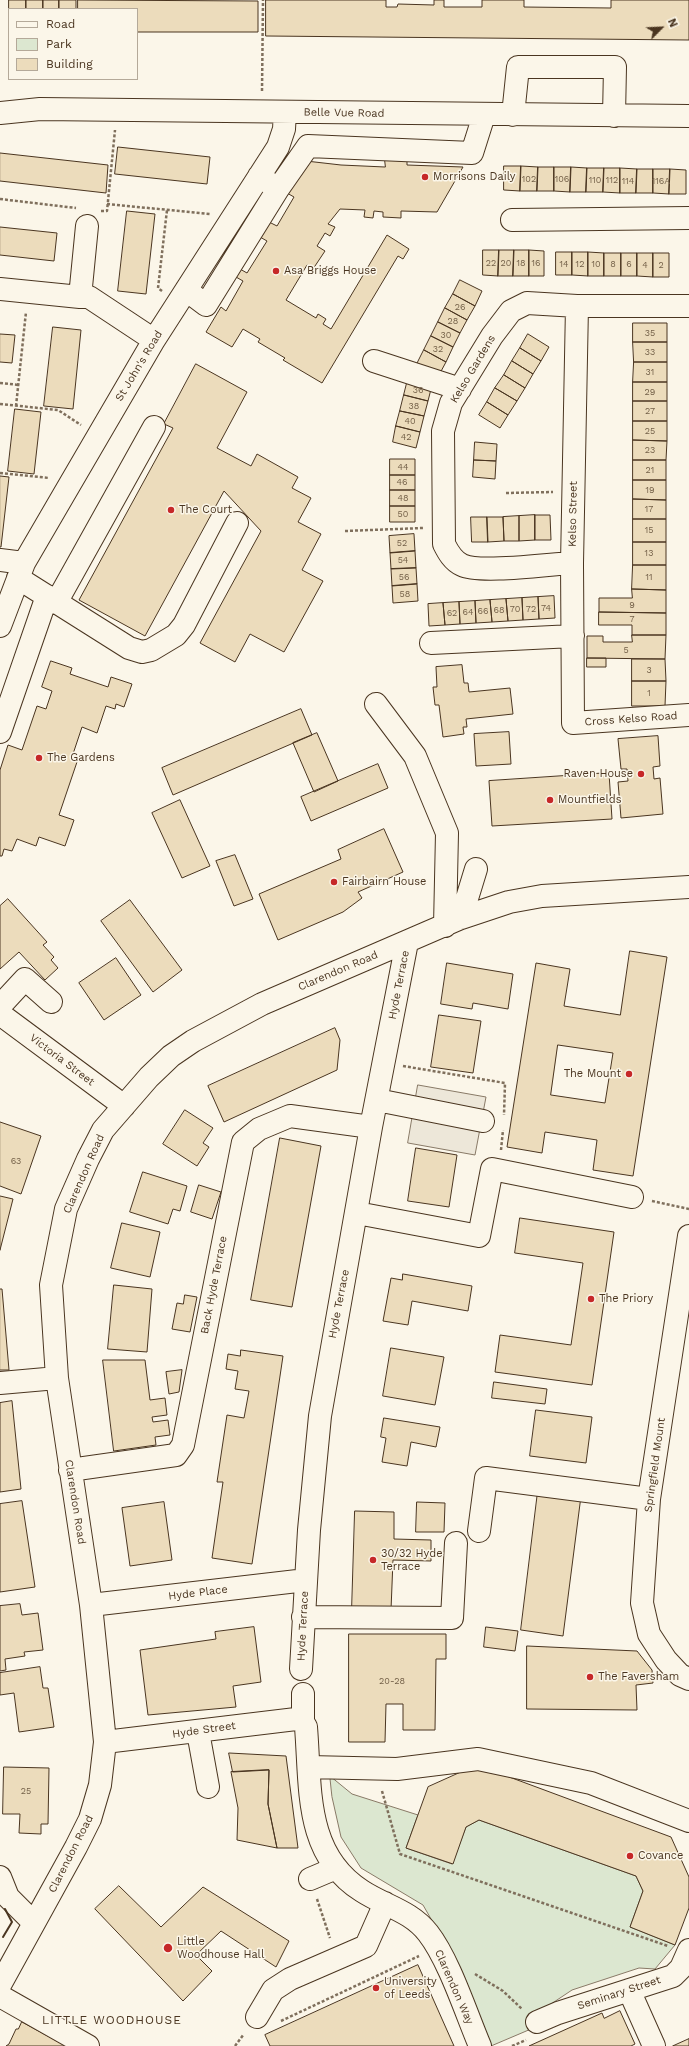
<!DOCTYPE html>
<html>
<head>
<meta charset="utf-8">
<style>
  body { margin:0 }
  #map { position:relative; width:689px; height:2046px; overflow:hidden; background:#fbf6e9; font-family:"Work Sans",sans-serif }
  canvas { display:block }
  .legend { position:absolute; left:8px; top:8px; width:130px; height:72px; box-sizing:border-box; background:#fbf6e9; border:1px solid #b4a999; margin:0; padding:5px 7px; list-style:none; font-size:12px; color:#4a3520 }
  .legend li { display:flex; align-items:center; gap:8px; height:20px }
  .legend b { width:20px; border:1px solid #b4a999 }
  .north { position:absolute; left:641px; top:8px; width:40px; height:40px; -webkit-text-stroke:3px #fbf6e9; paint-order:stroke; rotate:66deg; font-size:11px; font-weight:700; line-height:16px; text-align:center; color:#4a3520 }
  .north::after { content:''; display:block; margin:auto; width:14px; height:18px; background:#4a3520; clip-path:polygon(50% 0,100% 100%,50% 72%,0 100%) }
</style>
</head>
<body>
<div id="map">
<canvas width="689" height="2046"></canvas>
<ul class="legend">
<li><b style="height:5px;background:#fbf6e9"></b>Road</li>
<li><b style="height:11px;background:#dce7d0"></b>Park</li>
<li><b style="height:11px;background:#ecdcbc"></b>Building</li>
</ul>
<div class="north">N</div>
</div>
<script>
const ctx = document.querySelector('canvas').getContext('2d');
ctx.lineJoin = 'round';
function fillPath(path, color) { ctx.fillStyle = color; ctx.fill(path, 'evenodd'); }
function trace(path, color, width, dash) { ctx.strokeStyle = color; ctx.lineWidth = width; ctx.lineCap = dash ? 'butt' : 'round'; ctx.setLineDash(dash || []); ctx.stroke(path); }
function label(font, color, halo, rows, align = 'center') {
  ctx.font = font + ' "Work Sans",sans-serif'; ctx.lineWidth = 3; ctx.setLineDash([]); ctx.textBaseline = 'middle'; ctx.strokeStyle = halo; ctx.fillStyle = color; for (const [text, x, y, turn = 0] of rows) {
    ctx.save(); ctx.translate(x, y); ctx.rotate((+turn || 0) * Math.PI / 180); ctx.textAlign = isNaN(turn) ? turn : align; if (halo) ctx.strokeText(text, 0, 0); ctx.fillText(text, 0, 0); ctx.restore();
  }
}
const green = new Path2D(`
  M330,1776l22,18 66,21 -12,33 46,16 14,-37 13,-7 157,56 7,15 -13,36 45,18 -20,24 -16,-1 -67,22 -27,18 -14,21 -40,17 -41,-94 -27,-47 -62,-37 -20,-31 -9,-40z`);
fillPath(green, '#dce7d0');
trace(green, '#887966', 1);
const parking = new Path2D(`
  M418,1085l68,12 -11,58 -67,-12z`);
fillPath(parking, '#ede7d9');
trace(parking, '#887966', 1);
const building = new Path2D(`
  M9,0h17v9h-17z
  M26,0h17v9h-17z
  M43,0h16v9h-16z
  M59,0h17v9h-17z
  M78,0l180,1v31h-121v-23h-59z
  M266,0h120v7h11l1,-3 36,1v-5h10v7h38v-7h42v7l87,1v-8h78v40l-423,-4z
  M118,147l92,10 -3,27 -92,-10z
  M0,153l108,12 -2,28 -106,-12z
  M385,160l22,1v4l56,2 -26,45 -36,-1v7l-18,-1v-5l-9,-1 -1,7 -9,-1 1,-7 -25,-1 -12,15 7,3 -5,9 -5,-3 -8,13 8,5 -12,18 -6,-4 -21,35 30,18 2,-4 8,5 -3,5 8,5 56,-94 22,14 -6,10 -5,-3 -76,127 -39,-23 2,-2 -27,-16 2,-3 -17,-10 -11,18 -26,-15 15,-25 5,4 17,-30 -7,-4 4,-8 7,4 20,-32 -7,-4 9,-15 8,4 17,-29 -7,-4 19,-32 35,4 44,2z
  M504,166h17l-1,25 -16,-1z
  M521,166l17,1 -1,24h-17z
  M538,167h16v24h-17z
  M554,167h17l-1,25 -16,-1z
  M571,167l16,1 -1,24h-16z
  M587,168h17l-1,24h-17z
  M604,168h16v25l-17,-1z
  M620,168l17,1 -1,24h-16z
  M637,169h16v24h-17z
  M653,169h17l-1,25 -16,-1z
  M670,169l16,1v24h-17z
  M127,211l28,3 -9,80 -28,-3z
  M0,227l57,6 -3,28 -54,-6z
  M483,250h16l-1,26 -15,-1z
  M499,250h15l-1,26h-15z
  M514,250h15v26h-16z
  M529,250l15,1v25h-15z
  M556,252h16v23h-16z
  M572,252h16v24l-16,-1z
  M588,252l16,1v23h-16z
  M604,253h17v23h-17z
  M621,253h16v23h-16z
  M637,253h16v24l-16,-1z
  M653,253h16v24h-16z
  M460,280l22,11 -7,15 -22,-12z
  M453,294l22,12 -8,14 -22,-12z
  M445,308l22,12 -7,13 -22,-11z
  M438,322l22,11 -7,14 -22,-11z
  M633,323h34v19h-34z
  M53,327l28,3 -8,79 -29,-3z
  M0,334l15,1 -3,28 -12,-1z
  M528,334l21,13 -8,14 -21,-13z
  M431,336l22,11 -7,15 -22,-12z
  M633,342h34v20h-33z
  M520,348l21,13 -8,13 -21,-13z
  M424,350l22,12 -7,13 -22,-11z
  M512,361l21,13 -8,14 -21,-13z
  M634,362h33v20h-34z
  M196,364l51,28 -30,56 34,18 6,-12 41,23 -6,11 19,10 -13,24 23,12 -19,36 21,11 -39,71 -34,-18 -15,28 -35,-19 61,-112 -37,-40 -79,145 -66,-36 94,-172 -9,-4z
  M504,375l21,13 -8,13 -22,-13z
  M408,379l24,6 -4,16 -24,-6z
  M633,382h34v19h-34z
  M495,388l22,13 -9,14 -21,-13z
  M404,395l24,6 -4,15 -24,-5z
  M633,401h34v20h-34z
  M487,402l21,13 -8,13 -21,-13z
  M15,409l26,3 -7,62 -26,-3z
  M400,411l24,5 -4,16 -24,-6z
  M633,421h34v20l-34,-1z
  M396,426l24,6 -4,16 -23,-6z
  M633,440l34,1 -1,19h-33z
  M475,442l22,2 -1,17 -22,-1z
  M390,459h25v16h-25z
  M474,460l22,1 -1,18 -22,-2z
  M633,460h33v20h-33z
  M390,475h25v15h-25z
  M0,476l9,1 -8,70h-1z
  M633,480h33v20l-33,-1z
  M390,490h25v16h-25z
  M633,499l33,1v19h-33z
  M390,506h25v16h-25z
  M535,515h15l1,25h-16z
  M535,515v25l-16,1v-25z
  M519,516v25h-15l-1,-24z
  M471,517h16l1,25h-16z
  M487,517h16l1,24 -16,1z
  M633,519h33v23h-33z
  M414,534l1,17 -25,2 -1,-17z
  M633,542h33v23h-33z
  M415,551l1,17 -25,1 -1,-16z
  M633,565h33v25l-34,-1z
  M416,568l1,16 -25,2 -1,-17z
  M417,584l1,17 -25,2 -1,-17z
  M632,589l34,1v23l-67,-1v-14h33z
  M554,596l1,22 -16,1 -1,-22z
  M538,597l1,22 -16,1 -1,-22z
  M522,598l1,22 -15,1 -2,-22z
  M506,599l2,22 -16,1 -2,-22z
  M490,600l2,22 -16,1 -1,-22z
  M475,601l1,22 -16,1 -1,-22z
  M459,602l1,22 -15,1 -2,-22z
  M443,603l2,22 -16,1 -1,-22z
  M599,612l67,1v22h-34v-10h-33z
  M632,635h34l-1,24 -78,-1v-22h16v6h29z
  M587,658h19v9h-19z
  M632,659h33l1,22h-34z
  M51,661l21,7 -2,6 38,13 3,-10 21,7 -8,23 -8,-3 -1,5 -9,-3 -9,27 -15,-6 -10,30 6,2 -19,56 15,5 -9,26 -26,-9 -3,9 -19,-7 -5,12 -8,-2 -2,7h-2v-86l8,-25 14,5 15,-44 9,3 6,-18 -10,-4z
  M462,665l2,18h4l1,9 41,-4 3,26 -47,5 1,8h-4l1,7 -21,3 -4,-32h-4l-2,-18h4l-1,-20z
  M632,681h34l-1,25h-33z
  M301,709l11,26 -139,60 -11,-27z
  M509,732l2,32 -35,2 -2,-32z
  M317,733l21,48 -24,11 -21,-49z
  M658,736l2,30 -7,1 1,12 6,-1 3,36 -42,4 -3,-36 10,-1 -1,-12h-6l-3,-30z
  M378,764l10,24 -77,33 -10,-24z
  M609,773l3,46 -120,7 -3,-45z
  M180,800l30,66 -28,12 -30,-65z
  M384,829l19,43 -45,20 4,6 -19,14 -65,28 -19,-46 82,-35 -3,-9z
  M235,855l18,44 -19,7 -18,-45z
  M8,899l39,43 -4,3 11,12 -3,3 7,8 -13,12 -26,-28 -19,17v-63z
  M130,900l52,70 -29,22 -52,-71z
  M630,951l37,6 -34,219 -40,-6 4,-30 -52,-8 -3,21 -35,-6 29,-184 34,6 -6,37 56,9zM558,1045l55,8 -8,50 -54,-8z
  M116,958l25,37 -37,25 -25,-37z
  M447,963l66,11 -5,35 -35,-6 -1,6 -31,-5z
  M439,1015l42,6 -8,52 -42,-6z
  M335,1028l5,12 -3,30 -113,52 -16,-36z
  M185,1110l28,18 -10,15 6,4 -12,19 -34,-22z
  M0,1122l41,14 -20,58 -21,-8z
  M280,1138l41,8 -29,161 -41,-7z
  M416,1148l41,7 -8,52 -41,-6z
  M143,1172l44,14 -7,25 -7,-2 -5,15 -38,-12z
  M199,1185l22,7 -9,27 -21,-7z
  M0,1196l13,3 -13,51z
  M520,1218l94,14 -22,153 -97,-13 5,-37 71,10 12,-82 -68,-10z
  M122,1223l38,9 -10,45 -39,-9z
  M403,1274l69,12 -4,25 -56,-10 -4,24 -25,-4 8,-43 11,2z
  M114,1285l38,4 -5,63 -39,-3z
  M0,1289h2l7,81h-9z
  M185,1295l12,2 -7,35 -18,-3 5,-26 6,1z
  M391,1348l53,9 -9,48 -52,-9z
  M241,1350l42,6 -31,208 -40,-6 11,-76h-6l10,-67 17,3 5,-27 -14,-2 3,-18 -12,-2 2,-15 12,2z
  M103,1360h42l5,40 15,-2 2,17 -15,2 1,5 15,-2 2,15 -15,2 1,8 -42,6z
  M182,1370l-3,22 -10,2 -3,-22z
  M494,1382l53,7 -2,15 -53,-6z
  M12,1401l9,88 -21,3v-89z
  M536,1410l56,7 -6,46 -56,-7z
  M384,1418l56,9 -4,20 -25,-5 -4,24 -25,-4 4,-24 -5,-1z
  M538,1491l43,5 -18,140 -42,-6z
  M22,1501l13,86 -35,5v-88z
  M164,1502l8,58 -42,6 -8,-58z
  M417,1502l28,1 -1,29h-28z
  M355,1511l39,1v27l37,1v21l-38,-1 -2,50 -39,-1z
  M20,1604l2,11 16,-2 5,37 -19,2 1,4 -20,3 1,11 -6,1v-65z
  M254,1627l7,55 -28,4 3,21 -88,8 -8,-65 76,-11 -1,-7z
  M486,1627l32,4 -3,20 -31,-4z
  M349,1634h97v25h-10l-1,71h-32v-26h-17l-1,38h-36z
  M527,1646l110,5 15,19 1,13 -17,2 1,25 -110,-1z
  M40,1667l3,21h5l6,39 -35,5 -5,-39 -14,2v-22z
  M229,1753l57,3 12,92h-21l-9,-44 1,-34 -36,2z
  M477,1765l194,72 18,40v31l-14,37 -45,-18 13,-36 -7,-15 -157,-56 -13,7 -13,37 -47,-16 22,-61z
  M4,1767l45,1 -1,56h-7v10l-22,-1 1,-19h-17z
  M269,1770l-1,34 9,44 -40,-8 1,-32 -7,-36z
  M119,1886l42,41 42,-40 86,54 -13,26 -55,-36 -25,24 16,16 -29,30 -88,-92z
  M418,1965l36,81h-184l-5,-11z
  M620,2011l15,33 -4,2h-102l73,-33 2,5z
  M22,2022l44,24h-60l3,-2 7,-15h2z
  M689,2039v7h-16z`);
fillPath(building, '#ecdcbc');
trace(building, '#4a3520', 1);
const minor = new Path2D(`
  M0,113l40,-4 649,7
  M513,115l5,-48h97l-1,49
  M259,176l19,13 30,-43 164,7 12,-38
  M512,220l177,-2
  M0,289l80,8h9l65,43
  M186,290l20,15 72,-116
  M80,297l7,-71
  M577,306l-5,257 1,160 116,-8
  M374,361l86,28
  M0,560l24,3
  M572,563c-23,1 -92,11 -110,2 -9,-4 -14,-13 -18,-21l-1,-113 8,-28 41,-67 19,-25 16,-8 50,3h112
  M18,578l111,70 13,4 9,-2 25,-15 8,-10 53,-102
  M56,603l98,-176
  M0,626l24,-63 39,-67 91,-156 124,-193 6,-18 1,-17
  M431,643l142,-7
  M376,704l39,52 32,77 -2,93
  M0,732l47,-136
  M461,918l15,-49
  M0,1006l25,-27 26,23
  M0,1014l124,92
  M377,1100l106,21
  M357,1213l122,23 13,-67 140,28
  M689,1236l-40,263 -7,104 7,31 17,26 14,15 9,4
  M0,1383l57,-5
  M70,1470l106,-15 7,-10 60,-303 16,-13 31,-13 81,11
  M479,1531l7,-53 163,21
  M91,1605l215,-25
  M303,1617l149,1 4,-75
  M301,1669l8,-139 11,-114 51,-289 36,-185
  M303,1694v28l3,5c5,61 -2,127 56,164 23,15 49,20 66,42 21,27 38,80 52,113
  M198,1732l10,55
  M105,1742l191,-23 7,3
  M309,1767l88,2 81,-10 113,24 98,38
  M0,1877l8,20 26,26
  M310,1879l26,-11
  M0,1985l76,-138 14,-28 10,-34 5,-43 -14,-137 -34,-227 -6,-93 15,-76 22,-50 15,-29 46,-53 22,-21 22,-15 69,-37 199,-86 48,-16 33,-6 147,-9
  M629,1990l25,56
  M0,1996l88,50
  M257,2017l16,-27 17,-11 76,-33 19,-43
  M537,2022l21,-9 115,-37 8,-8 8,-18`);
trace(minor, '#4a3520', 24);
trace(new Path2D(`
  M262,91l1,-91
  M0,199l76,9
  M107,204l103,10
  M101,211h6l8,-81
  M162,291l-4,-3 9,-78
  M0,383l19,2
  M0,404l58,6 23,15
  M16,406l10,-94
  M0,473l49,5
  M506,493l47,-1
  M345,531l78,-3
  M403,1066l102,17 -1,32
  M501,1150l2,-20
  M652,1201l37,8
  M382,1791l18,63 268,92
  M317,1899l13,39
  M475,1974l28,17 19,18
  M281,2021l138,-65
  M235,2046l9,-12
  M512,2046l14,-6`), '#7f6f5c', 2.5, [3, 2]);
trace(minor, '#fbf6e9', 22);
trace(new Path2D(`
  M3,1937l9,-15 -7,-13`), '#4a3520', 2);
for (const [x, y, r, color] of [
  [425,177,4,"#c62828"],
  [276,271,4,"#c62828"],
  [171,510,4,"#c62828"],
  [39,758,4,"#c62828"],
  [641,774,4,"#c62828"],
  [550,800,4,"#c62828"],
  [334,882,4,"#c62828"],
  [629,1074,4,"#c62828"],
  [591,1299,4,"#c62828"],
  [373,1560,4,"#c62828"],
  [590,1677,4,"#c62828"],
  [630,1856,4,"#c62828"],
  [168,1948,5,"#c62828"],
  [376,1988,4,"#c62828"]
]) { const dot = new Path2D(); dot.arc(x, y, r, 0, 2 * Math.PI); ctx.fillStyle = color; ctx.fill(dot); trace(dot, '#fbf6e9', 1.5); }
label('9px', '#725f47', null, [
  ["102",529,179],
  ["106",562,179],
  ["110",595,180],
  ["112",612,180],
  ["114",628,181],
  ["116A",661,181],
  ["22",491,263],
  ["20",506,263],
  ["18",521,263],
  ["16",536,263],
  ["14",564,264],
  ["12",580,264],
  ["10",596,264],
  ["8",613,264],
  ["6",629,264],
  ["4",645,265],
  ["2",661,265],
  ["26",460,307],
  ["28",453,321],
  ["35",650,333],
  ["30",446,335],
  ["32",438,349],
  ["33",650,352],
  ["31",650,372],
  ["36",418,390],
  ["29",650,392],
  ["38",414,406],
  ["27",650,411],
  ["40",410,421],
  ["25",650,431],
  ["42",406,437],
  ["23",650,450],
  ["44",403,467],
  ["21",650,470],
  ["46",402,482],
  ["19",650,490],
  ["48",403,498],
  ["17",649,509],
  ["50",403,514],
  ["15",649,530],
  ["52",402,543],
  ["13",649,553],
  ["54",403,560],
  ["56",404,577],
  ["11",649,577],
  ["58",405,594],
  ["9",632,605],
  ["74",546,608],
  ["70",515,609],
  ["72",531,609],
  ["68",499,610],
  ["66",483,611],
  ["64",468,612],
  ["62",452,613],
  ["7",632,619],
  ["5",626,650],
  ["3",649,670],
  ["1",649,693],
  ["63",16,1161],
  ["20-28",392,1681],
  ["25",26,1791]
]);
label('11px', '#4a3520', '#fbf6e9', [
  ["Belle Vue Road",344,113,1],
  ["St John's Road",139,366,-59],
  ["Kelso Gardens",473,369,-59],
  ["Kelso Street",573,514,-89],
  ["Cross Kelso Road",631,719,-4],
  ["Clarendon Road",338,971,-23],
  ["Hyde Terrace",399,985,-79],
  ["Victoria Street",62,1060,37],
  ["Clarendon Road",84,1174,-66],
  ["Back Hyde Terrace",214,1285,-79],
  ["Hyde Terrace",339,1304,-79],
  ["Springfield Mount",655,1465,-82],
  ["Clarendon Road",75,1502,81],
  ["Hyde Place",198,1593,-7],
  ["Hyde Terrace",303,1626,-87],
  ["Hyde Street",204,1730,-8],
  ["Clarendon Road",71,1854,-63],
  ["Clarendon Way",454,1987,66],
  ["Seminary Street",619,1993,-18]
]);
label('11px', '#4a3520', '#fbf6e9', [
  ["Morrisons Daily",433,177],
  ["Asa Briggs House",284,271],
  ["The Court",179,510],
  ["The Gardens",47,758],
  ["Raven House",633,774,"right"],
  ["Mountfields",558,800],
  ["Fairbairn House",342,882],
  ["The Mount",621,1074,"right"],
  ["The Priory",599,1299],
  ["30/32 Hyde",381,1554],
  ["Terrace",381,1567],
  ["The Faversham",598,1677],
  ["Covance",638,1856],
  ["Little",177,1942],
  ["Woodhouse Hall",177,1955],
  ["University",384,1982],
  ["of Leeds",384,1995]
], 'left');
ctx.letterSpacing = '1px';
label('12px', '#4a3520', '#fbf6e9', [
  ["LITTLE WOODHOUSE",112,2020]
]);
ctx.letterSpacing = '0px';
</script>
</body>
</html>
